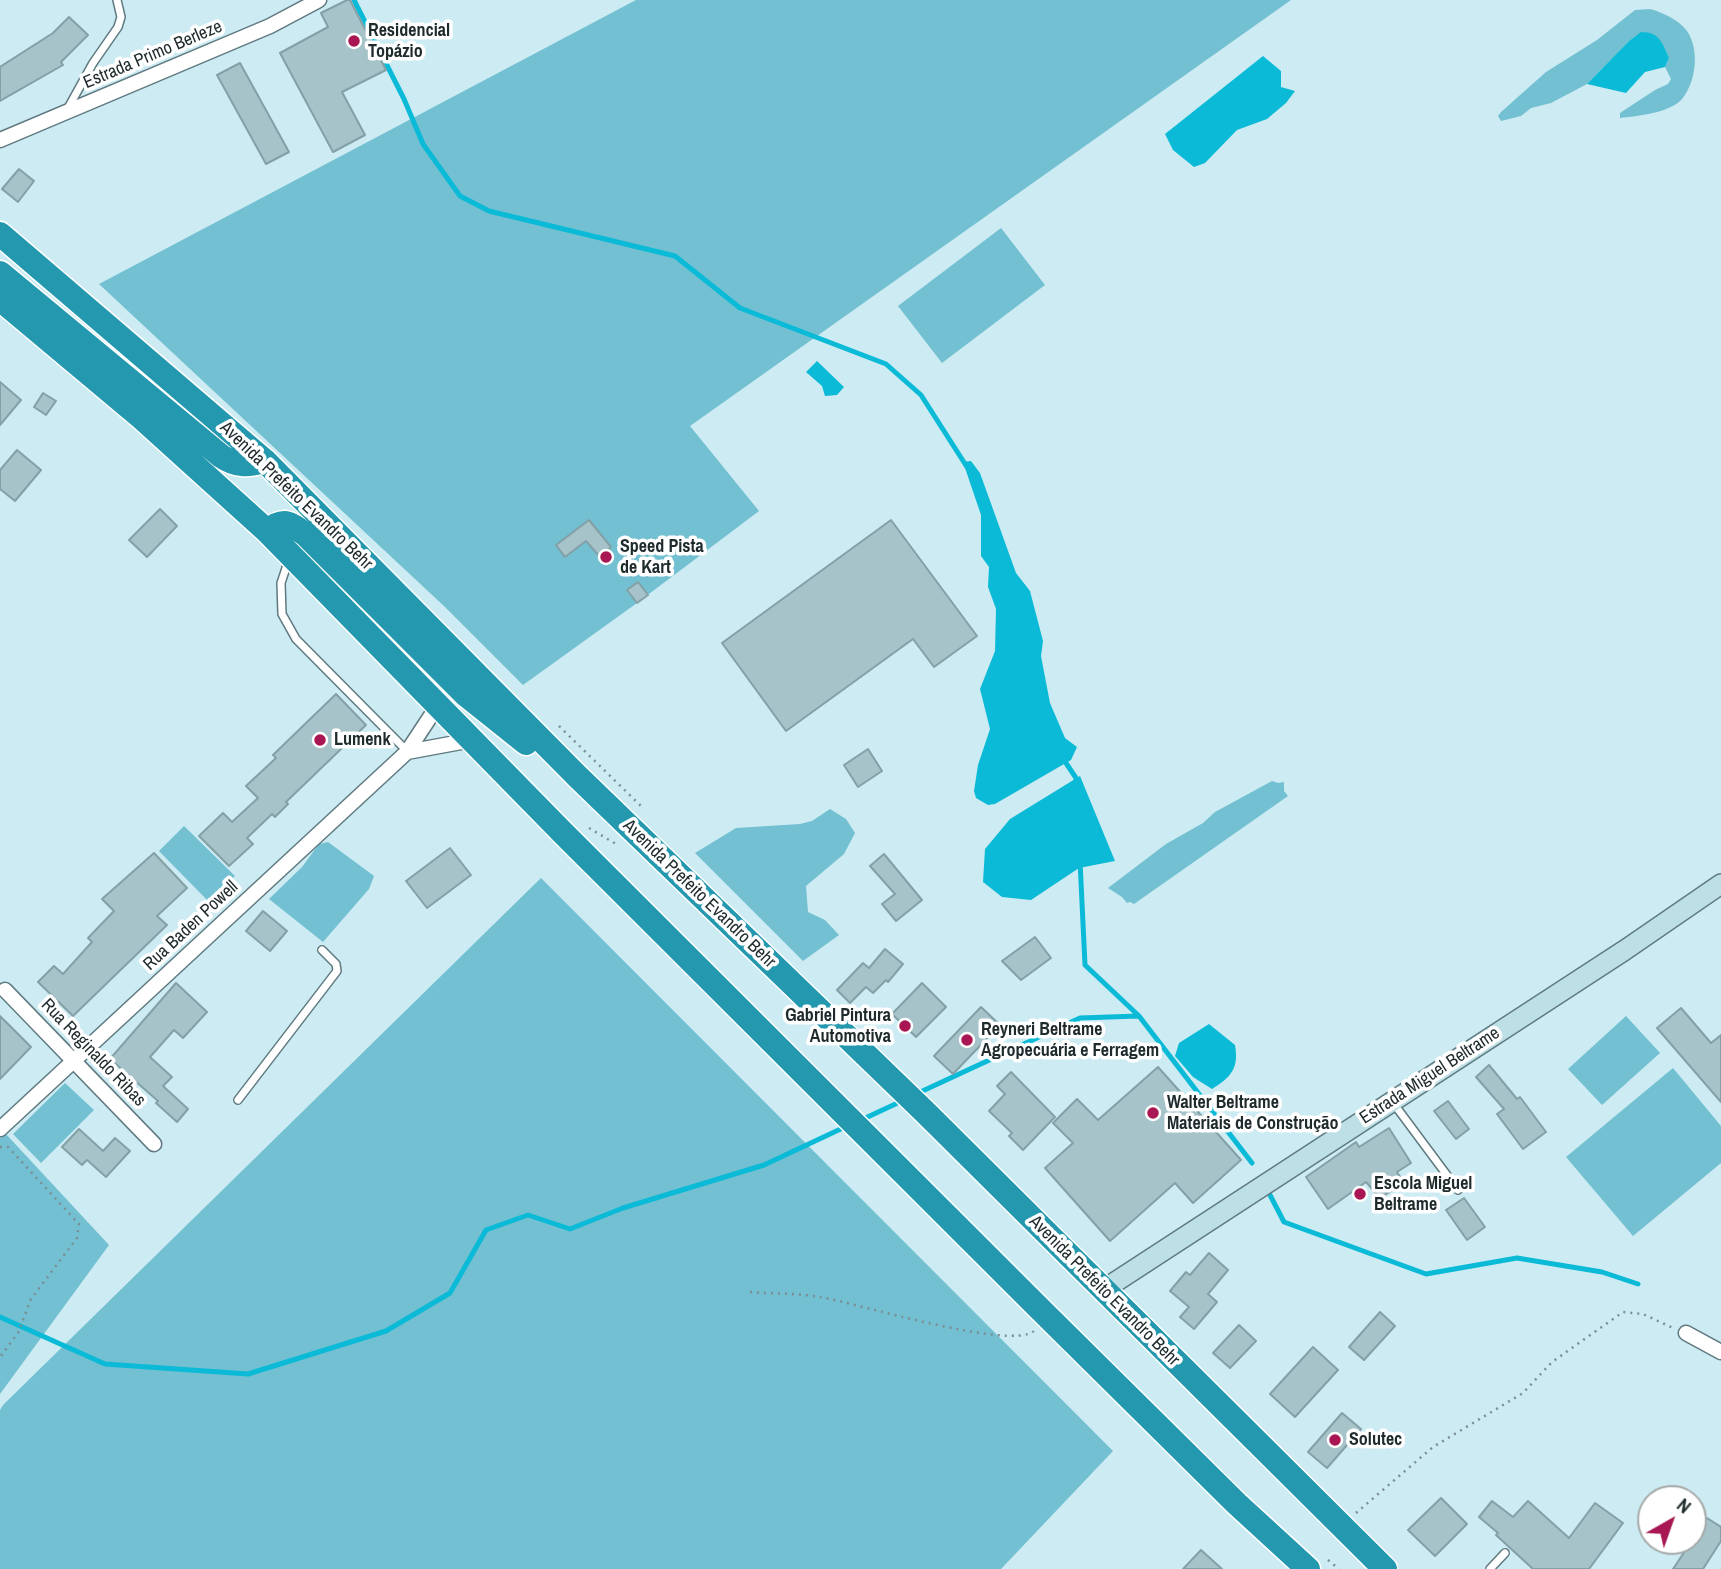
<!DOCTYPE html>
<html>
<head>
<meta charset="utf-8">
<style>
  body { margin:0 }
  #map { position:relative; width:1721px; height:1569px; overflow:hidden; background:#cdebf2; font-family:"Archivo Narrow",sans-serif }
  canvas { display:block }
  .north { position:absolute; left:1637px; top:1485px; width:70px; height:70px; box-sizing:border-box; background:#fff; border:2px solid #a5aaab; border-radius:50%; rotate:40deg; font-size:19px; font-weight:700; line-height:28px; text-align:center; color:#1f2a2d }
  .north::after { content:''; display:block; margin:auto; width:24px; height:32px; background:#a81753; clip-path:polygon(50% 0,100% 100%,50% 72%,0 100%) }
</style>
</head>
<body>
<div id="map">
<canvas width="1721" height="1569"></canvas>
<div class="north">N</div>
</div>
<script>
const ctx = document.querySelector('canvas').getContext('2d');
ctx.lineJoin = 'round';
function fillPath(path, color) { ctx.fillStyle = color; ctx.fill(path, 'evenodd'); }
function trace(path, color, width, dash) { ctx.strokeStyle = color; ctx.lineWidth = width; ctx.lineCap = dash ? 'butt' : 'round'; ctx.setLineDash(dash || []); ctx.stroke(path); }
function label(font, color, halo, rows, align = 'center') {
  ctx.font = font + ' "Archivo Narrow",sans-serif'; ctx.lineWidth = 7; ctx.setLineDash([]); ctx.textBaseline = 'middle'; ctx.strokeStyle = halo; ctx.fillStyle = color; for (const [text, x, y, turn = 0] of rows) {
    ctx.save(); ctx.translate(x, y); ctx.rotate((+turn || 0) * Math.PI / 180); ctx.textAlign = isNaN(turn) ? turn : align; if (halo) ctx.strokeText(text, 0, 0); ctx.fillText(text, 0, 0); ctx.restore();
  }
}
fillPath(new Path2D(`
  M636,0h655l-601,426 69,85 -122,92 -114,82 -78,-78 -346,-323z
  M1650,9c12,3 29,11 37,22 13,19 9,51 -5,68 -12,14 -45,17 -62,19v-5l35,-23 13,-6 3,-5 -6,-12 4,-9 -27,-26 -13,9 -42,43 -36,19 -20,5 -10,8 -20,5 -3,-5 3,-4 45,-40 51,-32 38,-30z
  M1001,228l44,57 -103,78 -44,-57z
  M1272,781l6,2 6,-1v9l4,5 -154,108 -4,-2 -3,1 -5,-6 -14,-9 58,-44 37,-21 12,-11z
  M830,809l16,10 9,14 -11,21 -38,32 2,26 17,8 14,15 -36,26 -108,-108 41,-25 64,-4 12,-3z
  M184,826l51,50 -26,26 -50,-51z
  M328,842l46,34 -5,13 -46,53 -54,-43 33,-32 17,-23z
  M541,878l572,573 -112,118h-1001v-159l3,-5z
  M1626,1016l34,37 -58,52 -34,-36z
  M1673,1068l48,58v37l-88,73 -67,-79z
  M65,1083l29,27 -53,53 -28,-29z
  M5,1133l104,112 -109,149v-256z`), '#72c0d1');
fillPath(new Path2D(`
  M1641,32c19,0 21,11 28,26l-4,9 -20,5 -19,21 -39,-9 42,-43z
  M1263,56l18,15v16l14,4 -9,12 -19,16 -30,11 -32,33 -11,4 -21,-17 -8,-16z
  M817,361l27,26 -7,8 -12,1 -3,-10 -16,-14z
  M971,461l9,12 36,100 14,18 13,50 -2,15 9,47 15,35 12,9 -6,13 -76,44 -7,1 -12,-7 -2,-7 4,-26 12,-36 -10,-40 15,-38 1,-42 -8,-22 1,-20 -8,-11v-41l-18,-53z
  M1080,776l35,85 -36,7 -48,32 -29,-3 -19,-15 2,-33 25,-30z
  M1209,1024l26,21c4,24 -4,32 -23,44l-19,-12 -18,-21 4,-13z`), '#0bbad6');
trace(new Path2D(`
  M354,0l50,99 19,45 37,52 29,15 186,45 65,52 146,56 35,31 46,72
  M1062,757l14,21v7
  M1080,861l5,104 54,51
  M916,1094l164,-76 59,-2 113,147
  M859,1121l45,-21
  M1270,1195l14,27 142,52 91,-16 85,14 36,12
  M0,1317l105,47 143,10 138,-43 64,-38 36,-63 42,-15 42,14 53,-21 141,-43 83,-39`), '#0bbad6', 5);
const building = new Path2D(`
  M347,0h3l36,70 -44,22 23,43 -32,17 -53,-99 48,-26 -7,-14z
  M69,17l19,18 -27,27 2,3 -63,36v-34l53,-34z
  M240,63l49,89 -23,12 -49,-89z
  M19,169l15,12 -16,21 -16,-13z
  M0,382l21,18 -21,25z
  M43,393l13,8 -10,14 -12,-8z
  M17,450l24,20 -26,31 -15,-12v-19z
  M160,509l17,17 -30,31 -18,-17z
  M589,520l22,27 -11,10 -14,-16 -21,16 -9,-12z
  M891,520l86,116 -43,31 -21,-28 -127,92 -64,-88z
  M638,582l10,13 -11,8 -10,-13z
  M336,694l30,31 -80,77 2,2 -13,13 -3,-3 -25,24 6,6 -24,22 -30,-30 24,-23 9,9 26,-24 -12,-12 30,-28 -3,-3z
  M868,749l14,22 -24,16 -14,-22z
  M450,848l21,27 -44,33 -21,-27z
  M154,853l33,35 -30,28 10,9 -94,91 -35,-34 16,-16 9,8 29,-32 -4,-4 26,-27 -12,-12z
  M884,854l38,46 -26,21 -14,-17 13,-10 -25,-28z
  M263,911l24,20 -17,20 -24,-20z
  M1035,937l16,21 -30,22 -19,-19z
  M885,949l18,15 -15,18 -2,-2 -13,13 -7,-6 -16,16 -13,-13 26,-27 6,5z
  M176,983l31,29 -24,26 -9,-8 -24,27 22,20 -9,9 25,23 -11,13 -21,-19 2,-2 -48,-42z
  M922,983l24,24 -30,30 -24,-23z
  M981,1007l19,18 -47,49 -19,-18z
  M1681,1008l30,35 10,-8v67l-64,-74z
  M0,1016l31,31 -31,32z
  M1489,1065l28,34 3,-2 26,35 -23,17 -26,-35 7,-5 -28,-32z
  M1158,1067l83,93 -48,43 -18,-20 -65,58 -65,-73 28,-25 -20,-20 24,-24 21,21z
  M1011,1072l44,45 -32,33 -14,-14 3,-3 -23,-22 16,-17 -8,-8z
  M1448,1101l21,28 -13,10 -22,-28z
  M1389,1128l22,35 -14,9 7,11 -24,15 -14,-16 -38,27 -22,-32 50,-35 3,5z
  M79,1129l24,22 12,-13 15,13 -24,26 -19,-17 -5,5 -20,-18z
  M1464,1198l21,29 -18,13 -21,-30z
  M1209,1253l19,17 -20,24 9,8 -23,27 -14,-12 9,-10 -19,-16 16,-19 4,3z
  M1380,1312l15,14 -31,34 -15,-13z
  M1239,1325l17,16 -26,27 -17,-15z
  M1313,1347l25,23 -43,47 -25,-23z
  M1342,1413l19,16 -34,39 -19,-16z
  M1441,1498l26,26 -32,32 -27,-26z
  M1492,1501l21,16 15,-16 41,37 26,-35 28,20 -34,46h-56l-37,-34 2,-2 -19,-16z
  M1707,1518l14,9v14l-18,28h-30z
  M1201,1550l21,19h-39z`);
fillPath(building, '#a6c3ca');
trace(building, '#84a0a7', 2);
const lane = new Path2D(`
  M67,110l26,-47 25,-36 3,-10 -4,-17
  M288,562l-7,21 1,31 14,25 111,112
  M238,1100l99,-129 -1,-7 -14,-14
  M1394,1104l64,86
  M1490,1569l15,-16`);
const street = new Path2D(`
  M0,140l270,-114 49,-26
  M407,752l65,-12
  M5,990l149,154
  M0,1129l407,-377 31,-47
  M1686,1333l35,19`);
const secondary = new Path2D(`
  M1103,1290l522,-340 96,-66`);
const highway = new Path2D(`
  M0,234l265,227 312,315 348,336 460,457
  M0,273l221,183c15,10 26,10 44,5
  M0,299l142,119 125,113 296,302 486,485 188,186 71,65
  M267,531c17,-14 23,-8 39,4l160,160 60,48`);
trace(lane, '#5f7a80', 10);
trace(street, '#5f7a80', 17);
trace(secondary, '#5f7a80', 22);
trace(highway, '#fff', 27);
trace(new Path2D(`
  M559,726l85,83
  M589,828l27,16
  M110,1078l9,-9
  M0,1147h8l71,77 -2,14 -46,61 -13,34 -18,24
  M750,1292c23,2 47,1 70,5 36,6 191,54 214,34
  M1356,1513l77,-66 90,-54 29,-31 71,-50 20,2 30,14
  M1328,1560l11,9`), '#7a8f94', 2.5, [2, 5]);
trace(lane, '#fff', 7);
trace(street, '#fff', 14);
trace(secondary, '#bde0e7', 19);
trace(highway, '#2498ae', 24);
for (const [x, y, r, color] of [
  [354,41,7,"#a81753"],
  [606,557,7,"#a81753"],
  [320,740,7,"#a81753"],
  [905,1026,7,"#a81753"],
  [967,1040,7,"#a81753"],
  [1153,1113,7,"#a81753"],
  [1360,1194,7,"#a81753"],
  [1335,1440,7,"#a81753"]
]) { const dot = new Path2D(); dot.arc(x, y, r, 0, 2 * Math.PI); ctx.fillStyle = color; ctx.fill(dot); trace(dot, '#fff', 2.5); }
label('bold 18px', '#1f2a2d', '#fff', [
  ["Residencial",368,31],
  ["Topázio",368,52],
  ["Speed Pista",620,547],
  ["de Kart",620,568],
  ["Lumenk",334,740],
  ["Gabriel Pintura",891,1016,"right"],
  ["Automotiva",891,1037,"right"],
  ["Reyneri Beltrame",981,1030],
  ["Agropecuária e Ferragem",981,1051],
  ["Walter Beltrame",1167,1103],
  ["Materiais de Construção",1167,1124],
  ["Escola Miguel",1374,1184],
  ["Beltrame",1374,1205],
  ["Solutec",1349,1440]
], 'left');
label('18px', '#1f2a2d', '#fff', [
  ["Estrada Primo Berleze",153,55,-23],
  ["Avenida Prefeito Evandro Behr",296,496,44],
  ["Avenida Prefeito Evandro Behr",699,894,44],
  ["Rua Baden Powell",191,926,-43],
  ["Rua Reginaldo Ribas",93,1053,46],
  ["Estrada Miguel Beltrame",1430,1076,-33],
  ["Avenida Prefeito Evandro Behr",1104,1291,45]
]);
</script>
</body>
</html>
